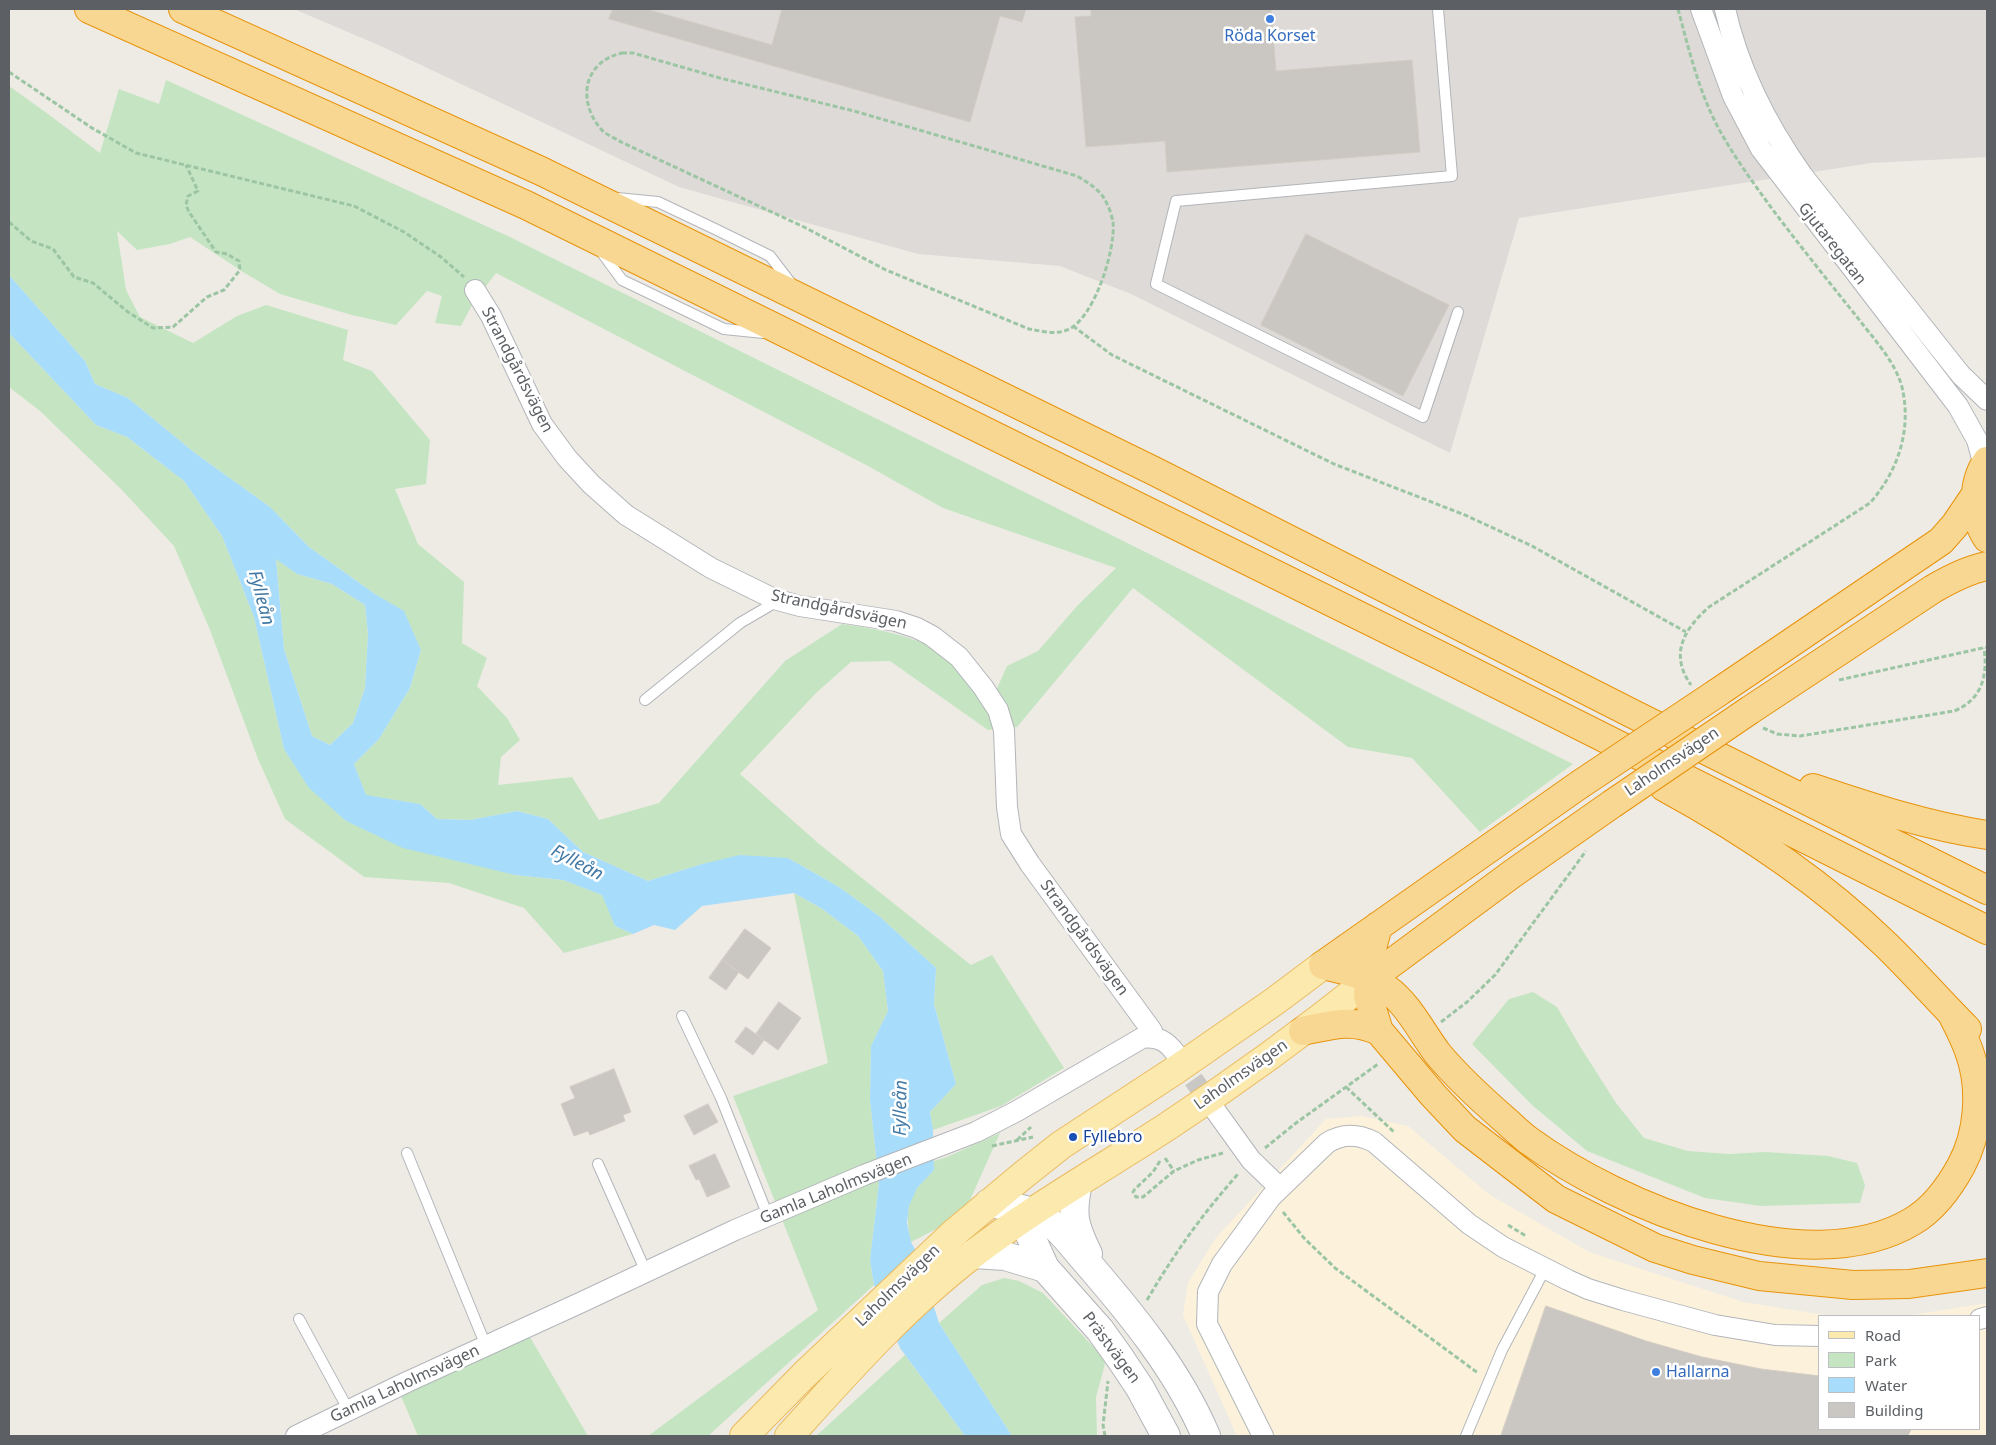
<!DOCTYPE html>
<html>
<head>
<meta charset="utf-8">
<style>
  body { margin:0 }
  #map { position:relative; width:1996px; height:1445px; overflow:hidden; background:#eeebe5; font-family:"Noto Sans",sans-serif }
  canvas { display:block }
  .frame { position:absolute; inset:0; border:10px solid #5c6064; pointer-events:none }
  .legend { position:absolute; left:1818px; top:1315px; width:162px; height:115px; box-sizing:border-box; background:#fff; border:1px solid #bebfc1; margin:0; padding:6px 9px; list-style:none; font-size:15px; color:#5c6064 }
  .legend li { display:flex; align-items:center; gap:10px; height:25px }
  .legend b { width:25px; border:1px solid #bebfc1 }
</style>
</head>
<body>
<div id="map">
<canvas width="1996" height="1445"></canvas>
<div class="frame"></div>
<ul class="legend">
<li><b style="height:6px;background:#fbe9ad"></b>Road</li>
<li><b style="height:14px;background:#c5e5c2"></b>Park</li>
<li><b style="height:14px;background:#a8dcfb"></b>Water</li>
<li><b style="height:14px;background:#cac6c2"></b>Building</li>
</ul>
</div>
<script>
const ctx = document.querySelector('canvas').getContext('2d');
ctx.lineJoin = 'round';
function fillPath(path, color) { ctx.fillStyle = color; ctx.fill(path, 'evenodd'); }
function trace(path, color, width, dash) { ctx.strokeStyle = color; ctx.lineWidth = width; ctx.lineCap = dash ? 'butt' : 'round'; ctx.setLineDash(dash || []); ctx.stroke(path); }
function label(font, color, halo, rows, align = 'center') {
  ctx.font = font + ' "Noto Sans",sans-serif'; ctx.lineWidth = 5; ctx.setLineDash([]); ctx.textBaseline = 'middle'; ctx.strokeStyle = halo; ctx.fillStyle = color; for (const [text, x, y, turn = 0] of rows) {
    ctx.save(); ctx.translate(x, y); ctx.rotate((+turn || 0) * Math.PI / 180); ctx.textAlign = isNaN(turn) ? turn : align; if (halo) ctx.strokeText(text, 0, 0); ctx.fillText(text, 0, 0); ctx.restore();
  }
}
fillPath(new Path2D(`
  M1361,1116l47,10 82,69 99,57 154,50 88,14h75l81,-13v133h-750l-54,-121 5,-32 27,-44 111,-120zM1820,1316h160v113h-160z`), '#fcf2dc');
fillPath(new Path2D(`
  M294,9h1693v148l-116,6 -352,55 -69,235 -319,-159 -71,-28 -142,-12 -239,-67 -296,-140z`), '#dddad7');
fillPath(new Path2D(`
  M166,80l344,157 1063,527 -93,68 -68,-74 -64,-11 -215,-159 -116,139 -29,3 -98,-69 -39,1 -34,30 -77,82 78,69 153,122 21,-10 72,113 -63,38 -68,24 -3,-18 26,-28 -22,-80 2,-36 -57,-52 -40,-29 -51,-29 -86,6 -54,17 -65,-29 -35,-33 -31,-8 -47,9 -33,-1 -17,-15 -54,-8 -12,-32 25,-25 31,-51 11,-38 -17,-38 -29,-18 -66,-47 -39,-40 -75,-54 -67,-55 -33,-14 -10,-23 -76,-86v-189l35,25 56,42 19,-64 40,15zM117,231l20,19 33,-6 20,-7 53,35 37,22 72,21 44,10 31,-34 15,5 -7,27 26,3 12,-23 23,-30 372,193 75,42 173,60 -39,38 -39,45 -31,15 -20,45c-10,-13 -18,-34 -30,-45 -31,-30 -75,-36 -115,-42l-57,37 -126,142 -60,17 -27,-43 -74,8 3,-28 19,-17 -13,-22 -30,-32 10,-28 -25,-15 2,-61 -46,-38 -23,-55 31,-5 4,-44 -58,-69 -29,-11 5,-30 -82,-25 -29,11 -44,27 -53,-26 -14,-27z
  M9,333l87,92 31,12 57,44 38,55 32,81 30,132 26,39 36,33 169,54 48,5 40,15 12,31 18,8 -69,19 -40,-45 -75,-25 -85,-6 -79,-58 -27,-60 -48,-129 -36,-84 -53,-57 -81,-78 -31,-24z
  M276,558l21,16 35,10 33,21 3,29 -3,54 -12,35 -23,22 -18,-9 -28,-87z
  M794,893l27,15 37,28 25,35 5,40 -17,35 -1,54 9,83 -9,77 4,25 -166,151h-60l170,-126 -85,-214 95,-33z
  M1533,992l24,15 24,41 35,55 28,35 44,13 41,3 36,-2 63,4 29,7 8,22 -5,18 -99,3 -56,-8 -118,-47 -55,-46 -60,-61 37,-45z
  M1000,1133l-30,67 -24,24 -35,18c-4,-18 -6,-38 6,-54 5,-7 12,-12 16,-18l1,-9 13,-4z
  M1004,1278l15,3 24,12 57,61 5,10 -9,33 1,39h-85l-73,-113 43,-38z
  M520,1320l68,116h-170l-25,-59z
  M905,1355l60,81h-149z`), '#c5e5c2');
fillPath(new Path2D(`
  M9,275l76,86 10,23 33,14 67,55 75,54 39,40 66,47 29,17 17,39 -11,38 -31,51 -25,25 12,31 54,9 17,15 33,1 47,-9 31,8 35,33 65,29 54,-17 38,-9 48,3 51,29 40,29 57,52 -2,36 22,80 -26,28 3,18 1,40 -17,18 -8,18 -2,17 4,19 6,11 22,70 73,113h-47l-65,-88 -26,-63 -4,-25 9,-77 -9,-83 1,-54 17,-35 -5,-40 -25,-35 -37,-28 -27,-15 -92,13 -27,24 -21,-5 -21,9 -18,-8 -13,-31 -39,-15 -48,-5 -112,-27 -57,-27 -37,-33 -25,-39 -30,-132 -32,-81 -38,-55 -57,-44 -31,-12 -87,-92zM276,559l21,15 35,10 33,21 3,29 -3,54 -12,35 -23,22 -18,-9 -28,-87z`), '#a8dcfb');
const building = new Path2D(`
  M613,9h33l126,36 10,-36h244l-4,13 -22,-6 -30,106 -361,-103z
  M1091,9h180l5,62 136,-11 8,92 -253,20 -2,-31 -79,6 -11,-130 16,-1z
  M1306,234l143,71 -46,91 -142,-71z
  M745,929l26,19 -23,31 -26,-19z
  M722,960l17,12 -13,18 -17,-12z
  M779,1002l22,16 -23,32 -22,-16z
  M746,1027l18,13 -11,15 -18,-13z
  M614,1069l17,43 -8,3 2,6 -35,14 -2,-4 -14,5 -13,-32 14,-6 -5,-11z
  M708,1104l10,18 -24,13 -10,-19z
  M715,1154l15,33 -23,10 -8,-18 -3,1 -7,-14z
  M1546,1306l100,35 56,16 59,12 59,7v53h91l-3,7h-407z`);
fillPath(building, '#cac6c2');
trace(building, '#d3cdc3', 1);
trace(new Path2D(`
  M1176,1055l39,55`), '#cac8c5', 20, [20, 10]);
const lane = new Path2D(`
  M1438,9l14,167 -276,25 -20,83 267,133 35,-105
  M617,198l41,4 57,27 55,27 23,30
  M600,250l22,30 102,49 40,4
  M645,700l95,-77 29,-17 5,-7
  M682,1016l39,82 47,118
  M407,1153l79,193
  M598,1164l48,108
  M299,1319l50,92
  M1466,1436l36,-86 43,-81`);
const street = new Path2D(`
  M1701,9l32,87 28,53 197,257 19,34 7,26
  M1725,9c14,62 41,115 78,167l158,199 26,25
  M475,290l16,26 51,108 25,34 24,26 35,31 85,53 63,31 26,7 96,15 21,7 15,8 27,21 24,30 15,23 6,20 3,77 4,27 19,30 122,167v6
  M1215,1110l36,50 29,28
  M1980,1319l7,-2
  M296,1436l111,-54 175,-80 153,-72 129,-55 112,-43 41,-21 125,-73c16,-2 25,3 34,16
  M1263,1436l-56,-112 1,-32 14,-28 49,-67 56,-54c16,-10 31,-9 47,-1l95,82 34,23 65,33 20,9 35,11 92,25 60,10 45,1`);
const secondary = new Path2D(`
  M1078,1183c-7,32 -4,42 10,71
  M989,1203c17,3 36,5 52,13 17,10 30,28 43,43 46,53 94,111 122,177
  M1030,1212l-2,11 2,12 15,33 55,62 20,28 20,30 26,48
  M973,1254l32,2 40,12`);
const primary = new Path2D(`
  M744,1436l60,-61 150,-142 68,-57 39,-31 113,-74 101,-70 48,-36
  M789,1436c58,-64 114,-128 183,-181 61,-47 128,-85 193,-127 70,-46 139,-96 205,-149`);
const highway = new Path2D(`
  M89,9l437,196 921,454 540,271
  M183,9l358,162 49,24 564,276 483,245 350,174
  M1987,461c-15,23 -15,54 0,77
  M1717,693l224,-152 14,-16 21,-31
  M1750,710l183,-121c17,-10 34,-19 54,-23
  M1664,787c79,43 156,94 221,157 28,27 54,57 82,85
  M1813,788c57,19 114,38 174,47
  M1378,926l-8,30 -2,40 11,35 54,64 32,34 91,70 99,49 38,12 66,16 94,9 56,-1 78,-11
  M1323,965c22,5 45,10 64,24 22,16 35,44 51,65 20,24 42,44 66,65 8,7 16,15 24,21 90,66 279,145 385,81 20,-12 37,-35 48,-55 18,-33 21,-77 9,-112 -4,-13 -11,-26 -17,-38
  M1323,965l256,-180
  M1370,979l142,-105 100,-70
  M1303,1031c29,-6 48,-13 76,0`);
trace(lane, '#b2b5b9', 12);
trace(street, '#b2b5b9', 22);
trace(secondary, '#b1b4b9', 30);
trace(primary, '#ebbb61', 30);
trace(highway, '#e8930b', 30);
trace(new Path2D(`
  M1678,9c11,41 21,84 42,122 15,27 34,53 53,79 27,36 56,72 84,107 16,21 38,44 45,70 10,43 -4,84 -32,116l-161,104c-25,22 -40,47 -18,78
  M622,53h11l87,25 134,33 223,65c13,8 24,14 30,28 3,5 5,13 6,18 3,27 -19,98 -46,108 -12,5 -26,1 -38,-1l-143,-59 -82,-43 -183,-85c-6,-4 -15,-7 -20,-13 -24,-28 -18,-67 21,-76z
  M9,72l83,56 44,25 218,53 50,26 37,25 23,20
  M9,222l22,19 22,8 21,28 19,6 35,29 25,16 20,-1 34,-30 17,-7 16,-20 -1,-9 -12,-7 -11,-2 -27,-40 -3,-7 2,-9 10,-5 -12,-26
  M1073,326l39,29 222,109 131,51 67,31 154,86
  M1839,680l148,-33
  M1763,728l14,6 23,2 154,-25c28,-11 34,-36 30,-63
  M1441,1022l26,-20 28,-27 91,-124
  M1346,1087l49,46
  M1017,1140l14,-13
  M992,1146l41,-9
  M1265,1148l31,-25 82,-59
  M1165,1158l9,13
  M1160,1161l-7,11 -18,17 -2,3 3,5h7l31,-26 24,-11 25,-7
  M1283,1212l21,26 31,30 143,105
  M1508,1225l18,11
  M1147,1300c27,-46 56,-87 92,-127
  M1105,1436l-2,-11 5,-44`), '#9cc5a4', 3, [5, 2.5]);
trace(lane, '#fff', 10);
trace(street, '#fff', 20);
trace(secondary, '#fff', 28);
trace(primary, '#fbe9ad', 28);
trace(highway, '#f8d792', 28);
const highwayBridge = new Path2D(`
  M1579,785l138,-92
  M1612,804l138,-94`);
trace(highwayBridge, '#e8930b', 30, []);
trace(highwayBridge, '#f8d792', 28);
for (const [x, y, r, color] of [
  [1270,19,5,"#3f7fe0"],
  [1073,1137,5,"#1a4fb4"],
  [1656,1372,5,"#3f7fe0"]
]) { const dot = new Path2D(); dot.arc(x, y, r, 0, 2 * Math.PI); ctx.fillStyle = color; ctx.fill(dot); trace(dot, '#fff', 2); }
label('16px', '#366cbe', '#fff', [
  ["Röda Korset",1270,36],
  ["Hallarna",1666,1372,"left"]
]);
label('16px', '#5c6064', '#fff', [
  ["Gjutaregatan",1832,244,52],
  ["Strandgårdsvägen",517,370,63],
  ["Strandgårdsvägen",839,610,12],
  ["Laholmsvägen",1672,762,-34],
  ["Strandgårdsvägen",1084,938,54],
  ["Laholmsvägen",1241,1075,-35],
  ["Gamla Laholmsvägen",836,1189,-22],
  ["Laholmsvägen",898,1286,-44],
  ["Prästvägen",1111,1348,53],
  ["Gamla Laholmsvägen",405,1384,-25]
]);
label('16px', '#164399', '#fff', [
  ["Fyllebro",1083,1137]
], 'left');
label('italic 18px', '#4279a4', '#fff', [
  ["Fylleån",261,598,75],
  ["Fylleån",577,863,28],
  ["Fylleån",901,1108,-89]
]);
</script>
</body>
</html>
